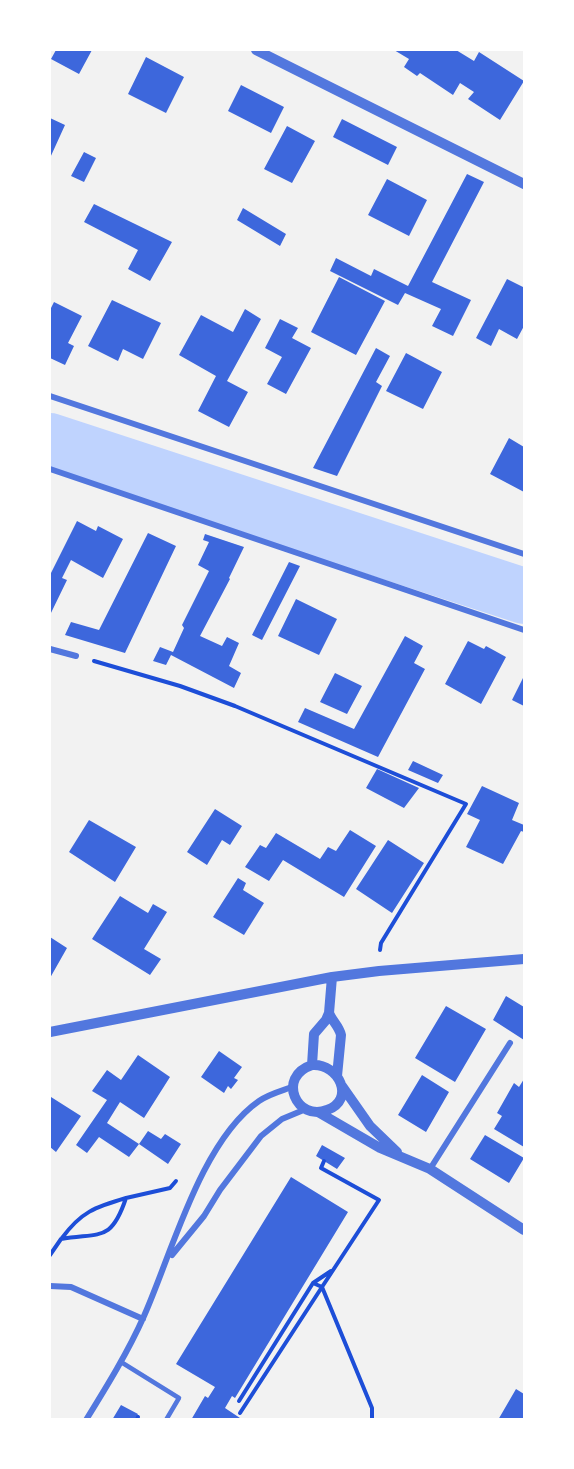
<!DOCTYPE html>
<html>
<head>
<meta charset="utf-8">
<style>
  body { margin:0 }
  #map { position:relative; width:574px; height:1469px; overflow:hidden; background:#f2f2f2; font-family:Arial,sans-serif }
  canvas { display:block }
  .frame { position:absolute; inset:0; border:51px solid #fff; pointer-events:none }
</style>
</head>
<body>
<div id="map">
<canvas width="574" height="1469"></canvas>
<div class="frame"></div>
</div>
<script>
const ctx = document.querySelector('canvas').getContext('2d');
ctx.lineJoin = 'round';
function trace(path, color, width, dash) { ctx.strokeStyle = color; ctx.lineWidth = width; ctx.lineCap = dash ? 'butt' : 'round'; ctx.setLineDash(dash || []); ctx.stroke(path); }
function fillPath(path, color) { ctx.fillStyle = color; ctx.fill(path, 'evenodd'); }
trace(new Path2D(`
  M50,441l474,155`), '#bfd3fe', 56);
fillPath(new Path2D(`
  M56,50h36l-13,24 -28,-15z
  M394,50h62l18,11 5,-9 45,29 -24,39 -32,-21 6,-7 -14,-9 -7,12 -33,-22 -3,3 -13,-9 5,-8z
  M146,57l38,20 -18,36 -38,-19z
  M241,85l43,22 -13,26 -43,-22z
  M50,118l15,7 -15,33z
  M342,119l55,28 -9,18 -55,-28z
  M287,126l28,15 -23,42 -28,-14z
  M84,152l12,6 -12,24 -13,-6z
  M467,174l17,8 -52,100 39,18 -18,36 -21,-10 9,-17 -36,-16 -7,12 -68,-34 6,-13 35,18 3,-7 34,17z
  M387,179l40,21 -18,36 -41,-21z
  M94,204l78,38 -22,39 -22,-12 10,-19 -54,-28z
  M243,208l43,26 -6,12 -43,-26z
  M339,277l46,24 -29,54 -45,-23z
  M507,279l16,8 1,-3v42l-7,13 -18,-10 -8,17 -15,-8z
  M112,300l49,23 -18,36 -20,-10 -5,12 -30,-15z
  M54,302l28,14 -14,27 6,3 -9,19 -15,-7v-48z
  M245,309l16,10 -34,62 21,11 -19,35 -31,-16 18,-35 -37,-21 22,-40 32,17z
  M280,319l18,9 -6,10 19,10 -25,46 -19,-10 15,-27 -17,-9z
  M376,348l14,8 -14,26 6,4 -45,90 -24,-8z
  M406,353l36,19 -19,37 -37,-18z
  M509,438l15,9v45l-34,-18z
  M77,521l19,10 2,-5 25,13 -20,39 -32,-18 -9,18 5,2 -17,35v-40z
  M148,533l28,13 -51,107 -60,-18 6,-13 28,8z
  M205,534l39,13 -15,31 1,1 -30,57 22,10 5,-9 12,6 -10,23 12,7 -7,15 -63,-33 -5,10 -13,-4 7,-14 13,5 11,-24 -2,-3 27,-54 -11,-6 11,-23 -6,-2z
  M289,562l11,4 -38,74 -10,-5z
  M296,599l41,20 -18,36 -41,-19z
  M405,636l18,10 -9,17 11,6 -47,88 -80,-35 7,-14 49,21z
  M468,641l16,8 2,-3 20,11 -25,47 -36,-20z
  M335,673l27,13 -15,28 -27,-12z
  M524,676v30l-12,-6z
  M413,761l30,14 -5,8 -30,-13z
  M377,769l42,19 -15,20 -38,-20z
  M482,786l37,17 -7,17 12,5v7l-3,-1 -18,33 -37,-17 14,-27 -13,-6z
  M215,809l27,17 -12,19 -8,-5 -15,25 -20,-13z
  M89,820l47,27 -21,35 -46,-30z
  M350,830l26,16 -32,51 -61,-37 -14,21 -24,-14 15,-22 6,3 10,-15 44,26 8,-12 8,4z
  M388,840l36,23 -32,50 -36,-24z
  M238,878l8,5 -3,7 21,13 -20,32 -31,-18z
  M120,896l28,17 5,-9 14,8 -23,37 17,10 -11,16 -58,-36z
  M50,937l17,11 -17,30z
  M506,996l18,11v33l-31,-20z
  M446,1006l40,23 -31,53 -40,-24z
  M219,1051l23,16 -8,11 4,2 -7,9 -3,-3 -4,7 -23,-16z
  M138,1055l32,22 -26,41 -24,-16 -13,21 32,21 -10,13 -30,-20 -12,16 -11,-8 31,-45 -15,-9 15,-21 14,10z
  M422,1075l27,17 -23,40 -28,-17z
  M524,1079v68l-30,-18 8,-13 -5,-3 17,-30 5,4z
  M51,1097l30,19 -25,36 -6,-5z
  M148,1131l13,8 4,-5 16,10 -13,20 -29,-20z
  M485,1135l39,23 -15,25 -39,-24z
  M322,1145l23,13 -8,11 -21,-13z
  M291,1177l57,35 -113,186 -3,-2 -7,12 18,12h-52l14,-24 3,2 7,-11 -39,-23z
  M516,1389l8,5v26h-26z
  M121,1405l17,9 -3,6h-23z`), '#3d67dc');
trace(new Path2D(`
  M94,661l86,25 55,20 231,98 -85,139 -1,7
  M324,1161l-3,7 58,32 -57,87 50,121v12
  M62,1238c19,-26 33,-31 64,-40
  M50,1255l11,-16c39,-7 50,4 65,-41l44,-10 6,-7
  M239,1401l74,-118 18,-12
  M240,1413l82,-126 -9,-4
  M137,1420l1,-3`), '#1d4ed8', 4);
trace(new Path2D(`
  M121,1362l58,36 -13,22`), '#5277de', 4.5);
trace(new Path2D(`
  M50,396l474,158
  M50,469l474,161
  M50,649l26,7
  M430,1169l80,-126
  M172,1255l32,-39 16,-26 41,-54 21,-17 24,-10
  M50,1286l21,1 72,32
  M86,1420c21,-34 42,-68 58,-104 28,-63 57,-175 115,-215 10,-7 22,-10 33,-14`), '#5277de', 6);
trace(new Path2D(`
  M256,50l268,134
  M329,1013c3,8 10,13 12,22l-4,41
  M50,1032l282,-55 47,-6 145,-12
  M312,1065c27,-2 44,35 15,45 -30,12 -51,-33 -15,-45z
  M312,1065l2,-31 12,-14 3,-7 3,-36
  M342,1086l28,40 27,26
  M318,1112l62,36 50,21 94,61`), '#5277de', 10);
</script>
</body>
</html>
